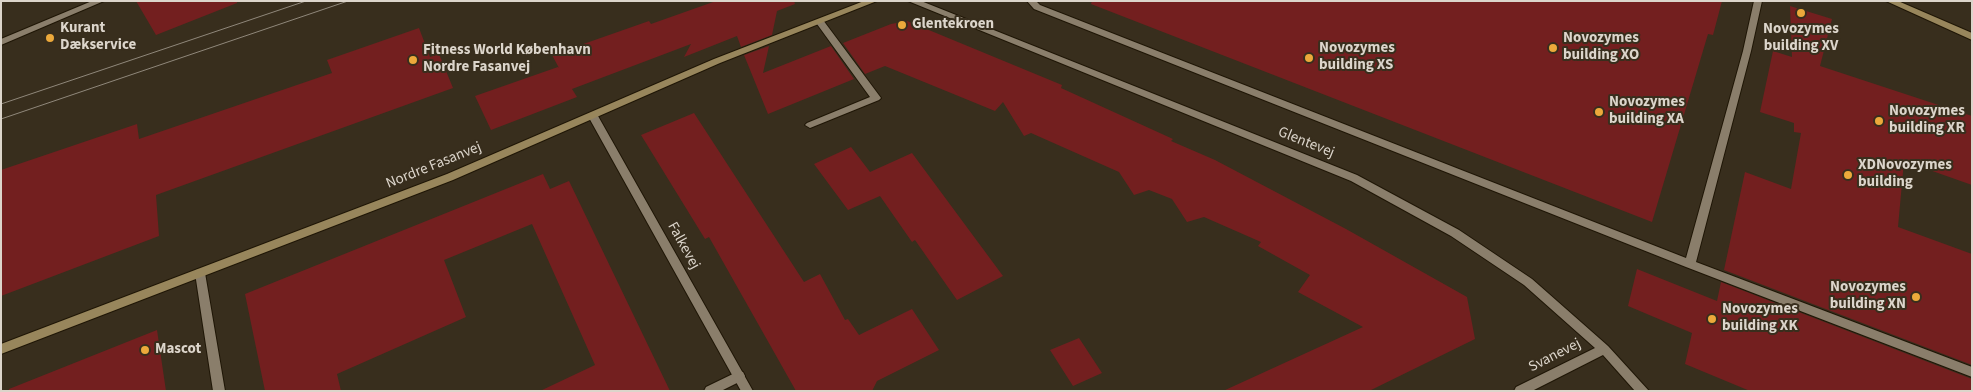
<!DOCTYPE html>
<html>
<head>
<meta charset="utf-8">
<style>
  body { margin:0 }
  #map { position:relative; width:1973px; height:392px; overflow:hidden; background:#382e1d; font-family:"Source Sans 3",sans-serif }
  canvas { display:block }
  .frame { position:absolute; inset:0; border:2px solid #dcd5cb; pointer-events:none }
</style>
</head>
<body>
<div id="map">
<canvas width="1973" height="392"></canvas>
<div class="frame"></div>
</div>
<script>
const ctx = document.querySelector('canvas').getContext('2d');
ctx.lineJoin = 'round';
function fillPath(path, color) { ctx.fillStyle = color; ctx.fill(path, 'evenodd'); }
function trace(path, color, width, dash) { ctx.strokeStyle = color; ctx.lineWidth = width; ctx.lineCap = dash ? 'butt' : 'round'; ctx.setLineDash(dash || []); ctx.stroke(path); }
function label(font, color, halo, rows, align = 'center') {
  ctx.font = font + ' "Source Sans 3",sans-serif'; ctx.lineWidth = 4; ctx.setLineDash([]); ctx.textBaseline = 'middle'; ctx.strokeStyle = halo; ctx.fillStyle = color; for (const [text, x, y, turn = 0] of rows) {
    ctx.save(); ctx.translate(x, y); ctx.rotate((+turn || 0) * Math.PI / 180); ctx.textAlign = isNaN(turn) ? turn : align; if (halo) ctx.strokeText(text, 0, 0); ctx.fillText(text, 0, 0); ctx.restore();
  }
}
fillPath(new Path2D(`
  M136,1h101v2l-81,32z
  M716,1h78l1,3 -18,7 -5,24 -31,12 -4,-11 -53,21 7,-13 -119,45 5,8 -86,33 -16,-34 83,-29 1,1 -7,-13 97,-34 2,3z
  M1092,1h630l-9,34 -5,-1 -56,188 -561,-218z
  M1790,6l42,13 -12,47 152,50v69l-68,-24 -6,66 74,27v111l-248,-95 21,-98 46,17 10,-56 -7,-1v-9l-34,-11 13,-61 19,6z
  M907,21l155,64 -1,3 112,51 -2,2 44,19 131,69 121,68 8,42 -106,52h-146l140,-64 -65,-35 12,-17 -52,-29 3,-4 -57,-25 -17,5 -15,-23 -23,-9 -15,5 -15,-23 -88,-39 -7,3 -21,-34 -8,9 -110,-45 -20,8 -22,-31 48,-19z
  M419,28l11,29 9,-3 14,34 -297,107 3,41 -158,60v-126l136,-46 2,15 193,-66 -5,-13z
  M769,46l-6,27 68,-27 23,33 -86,35 -24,-59z
  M694,113l110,169 16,-8 25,46 3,-1 11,16 53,-26 27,41 -62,31 -5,10h-76l-87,-154 -4,2 -64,-104z
  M851,147l19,25 42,-19 91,123 -46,24 -42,-60 -3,2 -32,-46 -32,14 -34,-46z
  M543,174l7,15 19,-8 101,210h-130l55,-26 -63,-141 -88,36 22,57 -129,57 4,17h-76l-20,-97z
  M1637,269l80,32 4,-19 251,97v12h-222l-65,-27 7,-31 -64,-27z
  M157,330l9,61h-157v-2z
  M1079,338l23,35 -29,13 -23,-36z`), '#731f1f');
const lane = new Path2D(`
  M1027,1h9l4,4 646,253 57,-207 11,-50h8l-11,50 -55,211 276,105v10l-286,-110 -652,-258z
  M820,19l3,1 58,78 -2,2 -69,28 -5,-3 2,-2 63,-26 -53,-73 -1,-2 1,-2z
  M200,269l4,1 1,3 20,118h-12l-18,-118 1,-3z
  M739,371l4,1 2,4 -2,4 -22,11h-17l2,-4z`);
const street = new Path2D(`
  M92,1h12l-103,44v-6z
  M908,1h13l436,174 102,55 73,49 76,67 41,45h-14l-32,-36 -71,36h-18l2,-4 79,-39 -71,-63 -73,-49 -100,-55z
  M593,113l5,3 155,275h-12l-153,-275z`);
const secondary = new Path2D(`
  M864,1h13l-157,62 -267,117 -452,174v-10l446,-170 267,-115z
  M1886,1h12l74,32v7z`);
trace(lane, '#1f1606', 2);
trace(street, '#1f1606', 2);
trace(secondary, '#1f1606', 2);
fillPath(lane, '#8a7e6b');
fillPath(street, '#8a7e6b');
fillPath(secondary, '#98865c');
trace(new Path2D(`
  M1,104l305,-103
  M1,119l347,-118`), '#90887b', 1);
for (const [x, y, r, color] of [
  [1801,13,5,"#eca93b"],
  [902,25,5,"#eca93b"],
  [50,38,5,"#eca93b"],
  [1553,48,5,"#eca93b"],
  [1309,58,5,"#eca93b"],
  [413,60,5,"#eca93b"],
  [1599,112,5,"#eca93b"],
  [1879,121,5,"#eca93b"],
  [1848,175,5,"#eca93b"],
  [1916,297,5,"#eca93b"],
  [1712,319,5,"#eca93b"],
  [145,350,5,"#eca93b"]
]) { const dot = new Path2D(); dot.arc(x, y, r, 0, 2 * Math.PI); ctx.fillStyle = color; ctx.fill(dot); trace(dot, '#382e1d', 2); }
label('bold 15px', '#dcd5cb', '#382e1d', [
  ["Glentekroen",912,25],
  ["Kurant",60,29],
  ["Dækservice",60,46],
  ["Novozymes",1801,30,"center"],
  ["building XV",1801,47,"center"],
  ["Novozymes",1563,39],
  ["building XO",1563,56],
  ["Novozymes",1319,49],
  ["building XS",1319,66],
  ["Fitness World København",423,51],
  ["Nordre Fasanvej",423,68],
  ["Novozymes",1609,103],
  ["building XA",1609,120],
  ["Novozymes",1889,112],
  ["building XR",1889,129],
  ["XDNovozymes",1858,166],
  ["building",1858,183],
  ["Novozymes",1906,288,"right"],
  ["building XN",1906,305,"right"],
  ["Novozymes",1722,310],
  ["building XK",1722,327],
  ["Mascot",155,350]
], 'left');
label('15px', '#dcd5cb', '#382e1d', [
  ["Glentevej",1306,143,22],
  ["Nordre Fasanvej",434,166,-22],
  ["Falkevej",683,246,61],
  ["Svanevej",1555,356,-27]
]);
</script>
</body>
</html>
